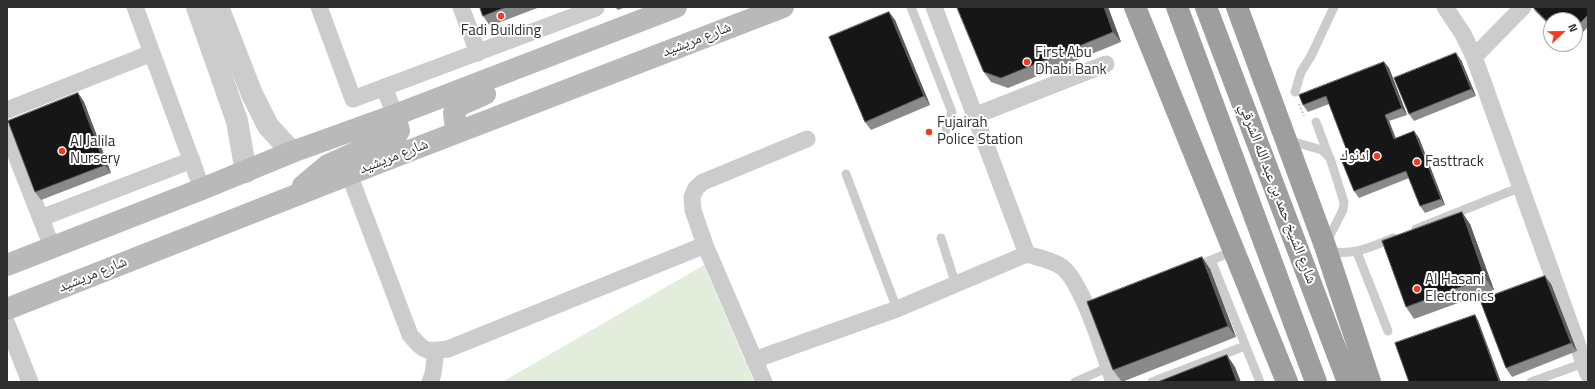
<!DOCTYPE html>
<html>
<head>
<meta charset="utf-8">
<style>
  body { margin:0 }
  #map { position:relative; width:1595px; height:389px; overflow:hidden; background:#fff; font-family:"Titillium Web",sans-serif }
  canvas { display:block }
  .frame { position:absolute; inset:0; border:8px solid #2f2f2f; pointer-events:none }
  .north { position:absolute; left:1543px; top:12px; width:40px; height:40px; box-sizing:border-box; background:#fff; border:1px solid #acacac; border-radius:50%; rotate:68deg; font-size:11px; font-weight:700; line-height:16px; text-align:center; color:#2f2f2f }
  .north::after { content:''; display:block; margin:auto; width:14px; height:18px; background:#f73920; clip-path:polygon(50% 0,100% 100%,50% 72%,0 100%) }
</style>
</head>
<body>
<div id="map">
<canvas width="1595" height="389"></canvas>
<div class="frame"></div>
<div class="north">N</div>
</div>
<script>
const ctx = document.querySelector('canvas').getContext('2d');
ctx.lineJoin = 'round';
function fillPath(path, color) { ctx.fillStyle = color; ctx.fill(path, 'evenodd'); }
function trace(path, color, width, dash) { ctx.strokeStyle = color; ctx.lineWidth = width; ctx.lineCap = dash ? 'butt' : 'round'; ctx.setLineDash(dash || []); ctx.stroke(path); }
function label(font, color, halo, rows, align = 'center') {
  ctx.font = font + ' "Titillium Web","Noto Naskh Arabic",sans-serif'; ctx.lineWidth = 4; ctx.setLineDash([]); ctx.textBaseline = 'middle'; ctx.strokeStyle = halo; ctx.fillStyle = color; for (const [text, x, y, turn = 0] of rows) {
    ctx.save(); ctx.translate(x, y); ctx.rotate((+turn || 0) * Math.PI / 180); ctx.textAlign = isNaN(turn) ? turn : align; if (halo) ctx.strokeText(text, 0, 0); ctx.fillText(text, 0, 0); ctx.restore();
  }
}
fillPath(new Path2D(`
  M704,265l50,117h-252z`), '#e2eedb');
trace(new Path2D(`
  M1299,104l5,12`), '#ccc', 2.5, [2, 2]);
trace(new Path2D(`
  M911,7l41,105 -6,18
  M1295,92l6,-20 10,-16 23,-49
  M1316,122l12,32
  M1287,140l35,10 8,8 14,44 -1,8 -17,33
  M846,174l51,135
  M1416,229l105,-42
  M941,238l15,47
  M1327,251c26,5 42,-3 66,-13
  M1357,252l31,79
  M1211,260l49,122
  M1195,267l38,-16
  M1075,382l34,-15
  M1152,382l93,-36
  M1531,382l53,-19`), '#ccc', 9);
trace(new Path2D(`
  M135,7l67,182
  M319,7l34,92 243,-91
  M461,7l17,46
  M934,7l93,247
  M1445,7l18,27 11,23 114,317
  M1474,57l49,-50
  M384,87l11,28
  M7,110l145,-57
  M974,116l132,-52
  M7,132l45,115
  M349,174l61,161c15,17 15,17 38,14l257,-104
  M41,218l151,-58
  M7,324l23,58
  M754,360l143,-51 130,-55c12,4 25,6 35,13 21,16 42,88 52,115
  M430,382l3,-8 3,-23
  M764,382l-59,-137 -12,-35 -1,-13 4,-9 7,-6 104,-43`), '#ccc', 17);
trace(new Path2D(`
  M197,7l40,114 9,51
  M218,7l34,87 16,32 24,26`), '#ccc', 22);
trace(new Path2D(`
  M464,130l-9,-8 -1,-9 6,-8 25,-11
  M303,186l25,-21 69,-31 2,-3 -4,-16
  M7,265l195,-76 90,-37 103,-37 281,-108
  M7,309l376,-148 400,-154`), '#b9b9b9', 22);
trace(new Path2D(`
  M1135,7l152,375
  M1177,7l139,375
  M1206,7l142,375
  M1237,7l88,239 45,136`), '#9e9e9e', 22);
fillPath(new Path2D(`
  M480,7h60l-50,19 -7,-10z
  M615,7h11l-8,3z
  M957,7h151l13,35 -113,46 -17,-6 -7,-10z
  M1533,7h55v20l-13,13v-20h-24v7l-16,-16z
  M889,12l6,8 35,85 -59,25 -6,-8z
  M1461,60l15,36 -62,25 -5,-7z
  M1384,62l5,6 18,47 -18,6 7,17h23l26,67 -20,8 -5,-7 -11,-28 -50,20 -5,-7 -5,-35 -20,-52 -21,8 -5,-7z
  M78,93l6,9 27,71 -70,27 -6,-8z
  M1470,224l24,66 -80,29 -8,-12z
  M1202,257l8,12 26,68 -114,45 -9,-12z
  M1551,284l26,67 -65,26 -6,-9z`), '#8a8a8a');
fillPath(new Path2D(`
  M1104,7h4l13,35 -8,-10z
  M889,12l6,8 35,85 -6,-9z
  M1456,53l5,7 15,36 -5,-7z
  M1384,62l5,6 18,47 -5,-7z
  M78,93l6,9 27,71 -6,-8z
  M1385,115l4,6 9,25 -4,-7z
  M1414,131l5,7 26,67 -4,-6z
  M1462,212l8,12 24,66 -9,-12z
  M1202,257l8,12 26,68 -8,-11z
  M1545,276l6,8 26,67 -6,-8z
  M1475,315l3,5 23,62h-2v-1z
  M1227,355l8,12 6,15h-4z`), '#5c5c5c');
const building = new Path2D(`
  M480,7h26l-23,9z
  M957,7h147l9,25 -112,46 -17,-6z
  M1533,7h55v8l-13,13v-8h-24v5z
  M889,12l35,84 -59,26 -36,-85z
  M1456,53l15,36 -62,25 -15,-36z
  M1384,62l18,46 -17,7 9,24 20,-8 27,68 -21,7 -14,-35 -52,20 -13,-32 8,-3 -23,-60 -23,9 -4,-10z
  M78,93l27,72 -70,27 -27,-71z
  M1462,212l23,66 -79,29 -24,-66z
  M1202,257l26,69 -115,44 -26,-68z
  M1545,276l26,67 -65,25 -26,-68z
  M1475,315l24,66 -3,1h-87l-14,-39z
  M1227,355l10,27h-79z`);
fillPath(building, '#161616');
trace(building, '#5c5c5c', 1);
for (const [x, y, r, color] of [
  [501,16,4,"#f73920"],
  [1027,62,4,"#f73920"],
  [929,132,4,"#f73920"],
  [62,151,4,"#f73920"],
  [1377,156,4,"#f73920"],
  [1417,162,4,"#f73920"],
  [1417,289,4,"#f73920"]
]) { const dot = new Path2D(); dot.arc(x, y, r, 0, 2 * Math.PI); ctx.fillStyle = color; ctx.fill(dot); trace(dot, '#fff', 1.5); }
label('15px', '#2f2f2f', '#fff', [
  ["Fadi Building",501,31,"center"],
  ["First Abu",1035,53],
  ["Dhabi Bank",1035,70],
  ["Fujairah",937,123],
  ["Police Station",937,140],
  ["Al Jalila",70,142],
  ["Nursery",70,159],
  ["ادنوك",1369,156,"right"],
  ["Fasttrack",1425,162],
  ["Al Hasani",1425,280],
  ["Electronics",1425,297]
], 'left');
label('15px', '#2f2f2f', '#fff', [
  ["شارع مريشيد",697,40,-21],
  ["شارع مريشيد",394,157,-21],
  ["شارع الشيخ حمد بن عبد الله الشرقي",1277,194,69],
  ["شارع مريشيد",93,275,-22]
]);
</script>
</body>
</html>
